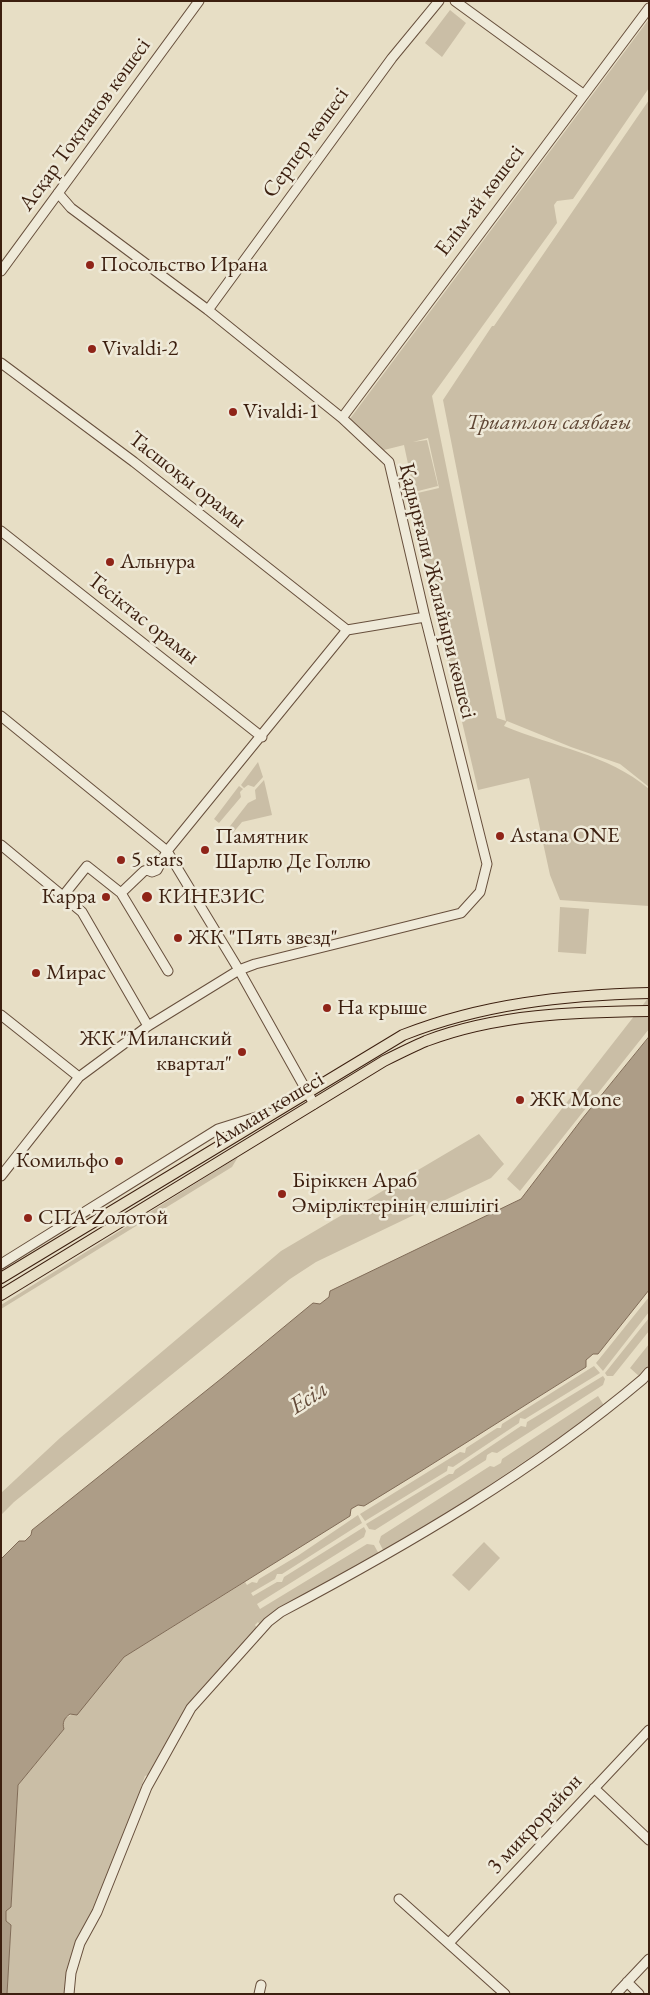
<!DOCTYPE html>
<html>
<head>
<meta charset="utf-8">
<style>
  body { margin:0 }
  #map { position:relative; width:650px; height:1995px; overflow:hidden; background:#e7dec5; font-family:"EB Garamond",serif }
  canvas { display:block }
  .frame { position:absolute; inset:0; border:2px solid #3c1f0f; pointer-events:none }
</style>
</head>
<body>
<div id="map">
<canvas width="650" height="1995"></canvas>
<div class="frame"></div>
</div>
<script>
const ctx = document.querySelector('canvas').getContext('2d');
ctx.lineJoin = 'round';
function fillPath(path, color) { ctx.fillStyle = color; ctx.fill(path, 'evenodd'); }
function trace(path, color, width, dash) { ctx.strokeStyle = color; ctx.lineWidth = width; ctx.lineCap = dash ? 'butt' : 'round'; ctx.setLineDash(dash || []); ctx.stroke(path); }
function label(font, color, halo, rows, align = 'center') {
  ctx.font = font + ' "EB Garamond",serif'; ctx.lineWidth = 5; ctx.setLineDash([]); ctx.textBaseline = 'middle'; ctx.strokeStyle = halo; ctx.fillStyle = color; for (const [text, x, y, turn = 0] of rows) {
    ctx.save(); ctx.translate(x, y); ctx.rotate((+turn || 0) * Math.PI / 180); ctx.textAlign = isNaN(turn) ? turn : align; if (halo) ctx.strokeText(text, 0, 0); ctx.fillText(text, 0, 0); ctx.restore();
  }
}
fillPath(new Path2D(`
  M450,10l16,13 -24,34 -17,-14z
  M649,19v69l-76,111 -16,2 -3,4 3,18 -125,173 65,322 9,3 -63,-321 49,-74h2l155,-226v687l-29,-23 -49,-17 -64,-26 -3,5c49,21 104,28 145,63v117l-89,-6 -10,-25 -21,-97 -51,12 -69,-295 30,-7 -11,-50 -15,4 14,-2 11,46 -24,6 -10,-47 -24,6 -31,-31z
  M258,762l5,15 -9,10 -6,-2 -4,3 -3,-3z
  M264,780l8,35 -30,7 -10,12 -5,-4 21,-27 8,-4 -1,-9z
  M239,786l4,3 -3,3 1,5 -22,26 -5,-4z
  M560,907l29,2 -3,45 -28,-2z
  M649,997v32l-129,162 -13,-12z
  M479,1134l25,30 -13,14 -175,84 -26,17 -276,223 -13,13v-22l59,-55 221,-187z
  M238,1157l-6,10 -231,142v-4z
  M649,1297v15l-46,59 -7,-8z
  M649,1318v13l-36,45h-6l-2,-3z
  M649,1344v22l-9,11 -10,-9z
  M594,1366l6,7 -75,46 -5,-1 -1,5 -66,44 -5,-1 -1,5 -82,50 -5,-7 100,-62 5,1 1,-5 31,-20h4l1,-4z
  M603,1376l2,3 -2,6 -106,68 -5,-1 -5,3 -1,5 -111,70 -6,-1 -3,-5 83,-50h4l2,-4 66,-44 5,1 1,-5z
  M598,1396l7,11 -175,118 -46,27 -5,-10 2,-6 109,-70 4,1 7,-4 1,-4z
  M358,1515l4,8 -80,51h-5l-2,5 -24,14 2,3 24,-14h5l2,-5 80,-50 2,4 -2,6 -107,67 3,5 107,-65 7,1 6,11 -103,53 -17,16 -2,-3 -3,3 2,3 -63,70 -42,76 -7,2 -4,11 1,6 -77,201h-58l4,-69 -5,-4v-11l5,-3 7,-122 46,-56 -1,-6 2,-5 8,-4 51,-57 121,-75 2,3 5,-3 5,1 2,-4 40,-24z
  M484,1542l16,16 -31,33 -17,-16z`), '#cabea6');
const water = new Path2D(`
  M649,1037v253l-51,64h-5l-7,6v7c-74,46 -147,94 -222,139l-6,-1 -7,4 -1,7 -226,141 -47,58 -7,-1c-6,4 -8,9 -6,15l-46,56 -7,122 -5,4v10l5,4 -4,69h-6v-435l18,-18h6l6,-6 1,-5 190,-152 91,-75 7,1 9,-7 1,-6 191,-92 61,-80z`);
fillPath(water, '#ad9d87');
trace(water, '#806b57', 1);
const minor = new Path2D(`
  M455,1l128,93
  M1,271l198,-270
  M208,310l184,-252 47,-57
  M1,363l133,99 213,168
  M342,418l307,-410
  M1,531l261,206
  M1,716l166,135 72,119 75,134
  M1,845l81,67 66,114
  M121,893l23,-22 3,-1 5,2 5,-2 10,-19 180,-221 78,-13
  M63,896l24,-30 34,27 47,78
  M1,1015l78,62
  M1,1176l78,-99 69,-51 91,-56 16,-6 206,-51 19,-21 7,-28 -62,-247 -36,-155 -47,-44 -134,-108 -137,-102 -13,-15
  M1,1264l217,-135 51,-16
  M594,1788l55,52
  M399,1899l106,95
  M449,1943l200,-213
  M627,1982l12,12
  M69,1994l2,-21 9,-30 17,-31 50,-125 44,-79 77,-86 13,-10c126,-67 252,-140 362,-233l6,-7
  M259,1994l2,-9
  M616,1994l33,-35`);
const major = new Path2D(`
  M1,1278l402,-243c79,-31 161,-40 246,-42
  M1,1295l383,-234c14,-7 28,-14 42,-20 71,-27 148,-29 223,-30`);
trace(minor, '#674f3c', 11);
trace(major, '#3c1f0f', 12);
trace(minor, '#efead9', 9);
trace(major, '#e7dec5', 10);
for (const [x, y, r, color] of [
  [90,265,5,"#8f2418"],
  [92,349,5,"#8f2418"],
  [233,412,5,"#8f2418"],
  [110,562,5,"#8f2418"],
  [500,836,5,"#8f2418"],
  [205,850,5,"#8f2418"],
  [121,860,5,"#8f2418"],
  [106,897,5,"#8f2418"],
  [147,897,6,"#8f2418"],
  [178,938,5,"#8f2418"],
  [36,973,5,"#8f2418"],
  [327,1008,5,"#8f2418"],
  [242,1052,5,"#8f2418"],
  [520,1100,5,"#8f2418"],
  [119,1161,5,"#8f2418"],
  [282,1194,5,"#8f2418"],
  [28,1218,5,"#8f2418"]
]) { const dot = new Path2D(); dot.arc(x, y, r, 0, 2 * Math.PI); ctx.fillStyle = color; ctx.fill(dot); trace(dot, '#efead9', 2); }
label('22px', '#3c1f0f', '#efead9', [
  ["Асқар Тоқпанов көшесі",85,125,-54],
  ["Серпер көшесі",306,143,-54],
  ["Елім-ай көшесі",480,201,-53],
  ["Тасшоқы орамы",187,480,38],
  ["Қадырғали Жалайыри көшесі",437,591,76],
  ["Тесіктас орамы",143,619,38],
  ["Амман көшесі",268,1110,-31],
  ["3 микрорайон",535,1824,-47]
]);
label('22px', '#3c1f0f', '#efead9', [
  ["Посольство Ирана",100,265],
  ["Vivaldi-2",102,349],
  ["Vivaldi-1",243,412],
  ["Альнура",120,562],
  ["Astana ONE",510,836],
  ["Памятник",215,837],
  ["Шарлю Де Голлю",215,862],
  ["5 stars",131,860],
  ["Карра",96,897,"right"],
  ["КИНЕЗИС",158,897],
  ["ЖК \"Пять звезд\"",188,938],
  ["Мирас",46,973],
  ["На крыше",337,1008],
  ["ЖК \"Миланский",232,1039,"right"],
  ["квартал\"",232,1064,"right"],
  ["ЖК Mone",530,1100],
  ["Комильфо",109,1161,"right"],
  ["Біріккен Араб",292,1181],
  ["Әмірліктерінің елшілігі",292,1206],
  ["СПА Zолотой",38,1218]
], 'left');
label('italic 22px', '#604735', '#efead9', [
  ["Триатлон саябағы",549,423]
]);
label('italic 24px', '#644b39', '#efead9', [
  ["Есіл",309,1398,-33]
]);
</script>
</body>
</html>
